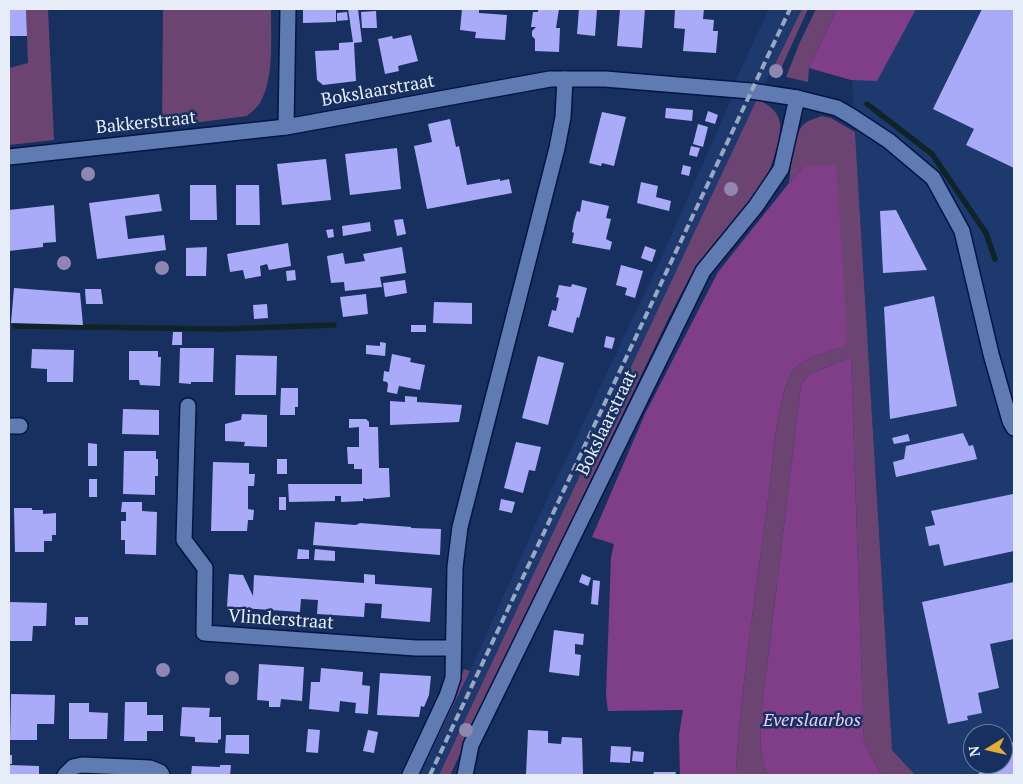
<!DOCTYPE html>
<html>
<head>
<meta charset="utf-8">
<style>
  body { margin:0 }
  #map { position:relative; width:1023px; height:784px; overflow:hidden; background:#18305f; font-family:"PT Serif",serif }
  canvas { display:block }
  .frame { position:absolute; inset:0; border:10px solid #e7eefa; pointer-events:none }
  .north { position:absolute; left:963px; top:724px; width:50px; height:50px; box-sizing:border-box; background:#18305f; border:1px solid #6b7c9d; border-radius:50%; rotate:261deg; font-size:14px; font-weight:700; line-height:20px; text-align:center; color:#e7eefa }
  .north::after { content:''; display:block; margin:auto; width:18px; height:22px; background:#e4ae35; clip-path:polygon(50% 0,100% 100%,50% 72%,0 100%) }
</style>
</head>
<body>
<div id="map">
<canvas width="1023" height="784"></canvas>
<div class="frame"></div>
<div class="north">N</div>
</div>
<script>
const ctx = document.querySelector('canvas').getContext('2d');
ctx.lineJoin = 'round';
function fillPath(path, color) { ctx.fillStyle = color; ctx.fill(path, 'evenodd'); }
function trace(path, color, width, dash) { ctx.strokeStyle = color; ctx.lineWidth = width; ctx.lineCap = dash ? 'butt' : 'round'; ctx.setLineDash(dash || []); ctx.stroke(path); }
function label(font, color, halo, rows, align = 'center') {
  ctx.font = font + ' "PT Serif",serif'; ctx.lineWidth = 5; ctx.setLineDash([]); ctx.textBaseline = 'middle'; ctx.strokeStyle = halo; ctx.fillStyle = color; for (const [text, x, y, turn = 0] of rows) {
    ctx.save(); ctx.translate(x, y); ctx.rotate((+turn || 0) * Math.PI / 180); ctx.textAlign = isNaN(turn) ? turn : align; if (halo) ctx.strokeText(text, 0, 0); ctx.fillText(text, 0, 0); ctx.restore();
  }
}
fillPath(new Path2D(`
  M769,9h33l-45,90 -318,676h-19l43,-88 79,-177 117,-247 69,-156 10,-32z
  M837,9h177v766h-99l-23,-25 -40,-670 -43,-12zM973,734h30v30h-30z`), '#1e396e');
fillPath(new Path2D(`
  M26,9h22l6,131 -45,5v-77l19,-5z
  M163,9h108c0,26 3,66 -9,90 -3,7 -9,12 -15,17l-85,11z
  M802,9h6l-29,64 -8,-1z
  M816,9h21l-28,59 -1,14 -22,-5 14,-35z
  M757,99c10,5 22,12 23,25 2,15 -10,46 -17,61l-70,86 -24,46 -219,458h-11z
  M821,116l10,2 24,14 37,618 23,25h-34l-17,-32 -13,-386 -43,18 -7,10 -40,331c-1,23 -2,38 7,59h-29l-3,-6c6,-90 20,-179 32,-269 5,-36 7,-98 25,-130 6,-10 36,-19 48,-22l-36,-182 -16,17c2,-14 4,-48 14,-58 5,-5 12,-6 18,-9z
  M464,669l6,2 -50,104h-5l42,-87z`), '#6c4471');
fillPath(new Path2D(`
  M837,9h79l-39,72 -26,-1 -42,-12z
  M805,166h31l11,168 -2,9 -4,5c-12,3 -42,12 -48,22 -18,32 -20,94 -25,130 -12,90 -26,179 -32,269l3,6h-59l-1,-40 4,-25 -75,1 -2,-16 5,-138 3,-13 -22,-7 53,-123 73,-142 71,-89z
  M851,357l13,386 17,32h-113c-9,-21 -8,-36 -7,-59l40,-331 7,-10z`), '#803e89');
trace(new Path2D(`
  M867,104l65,50 54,79 9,26
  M15,326l208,3 111,-4`), '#0f2426', 5.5);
fillPath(new Path2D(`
  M9,9h17l1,27h-18z
  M303,9h33v13l-33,1z
  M348,9h10l4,33 -8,1 2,38 -33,4 -6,-5 -2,-29 24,-1v-7l14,-1z
  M462,9h17v4l28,2 -2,25 -30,-2 1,-6 -16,-2z
  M538,9h21l-3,19h4l-1,24 -24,-1v-12l-3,-3v-5l4,-4h-5l2,-15h5z
  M579,9h18l-2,27 -18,-2z
  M620,9h25l-3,39 -25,-2z
  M675,9h29l-1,10 11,1 -1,11h5l-2,22 -33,-2 2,-22 -11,-1z
  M982,9h32v159l-48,-23 8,-16 -41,-20z
  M376,11l1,17h-15l-1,-16z
  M347,12l1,8 -11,1v-8z
  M411,35l7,26 -20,5 1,5 -14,3 -7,-35 14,-3 1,3z
  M666,108l27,2 -1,11 -27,-3z
  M708,111l10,4 -3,9 -10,-3z
  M602,112l24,5 -12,49 -12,-3 -1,3 -12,-3z
  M450,119l6,28 3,-1 8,39 33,-6v2l9,-2 3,14 -85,16 -13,-63 18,-4 -4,-18z
  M698,124l10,3 -5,20 -10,-3z
  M691,146l9,2 -3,9 -8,-2z
  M397,148l4,41 -51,6 -5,-41z
  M326,159l5,41 -49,5 -5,-41z
  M683,165l8,2 -2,9 -8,-2z
  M641,182l17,4 -2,11 15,4 -2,10 -32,-8z
  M190,185h26l1,35h-27z
  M236,185h23l1,40h-24z
  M159,194l3,17 -37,5 3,23 36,-4 2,15 -69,9 -8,-56z
  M582,200l27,6 -3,12 5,1 -5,20 6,3 -2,8 -38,-7 2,-10 -2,-1 2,-11 3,-10 3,1z
  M54,205l2,37 -13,1v4l-34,4v-41z
  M896,210l31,60 -44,3 -3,-62z
  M403,219l3,15 -9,2 -3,-16z
  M370,222l1,9 -28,5 -1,-10z
  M333,229l1,8 -6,1 -2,-8z
  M288,243l3,23 -22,4 -2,-6 -7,2 1,10 -16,3 -2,-9 -13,2 -3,-18z
  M645,246l11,4 -4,12 -11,-4z
  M207,247l-1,29h-20v-28z
  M402,247l4,26 -26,4 2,10 -37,4 -1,-9 -13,1 -4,-27 16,-3 2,11 20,-3 -2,-7z
  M621,265l22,6 -8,27 -10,-3 2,-7 -11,-3z
  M295,270l1,10 -9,1 -1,-10z
  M405,280l2,13 -22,4 -2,-14z
  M572,284l15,4 -8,30 -2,-1 -4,16 -25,-7 4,-16 4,1 3,-13 -3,-1 3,-12 12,2z
  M14,288l66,5 3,32 -72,-2z
  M85,289h16l2,15h-17z
  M366,294l2,20 -25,3 -3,-20z
  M934,296l23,110 -67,13 -6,-112z
  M434,302l38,1v21l-39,-1z
  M267,304l1,14 -14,1 -1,-14z
  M411,325h15v7h-15z
  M173,332h9v13h-10z
  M606,336l9,2 -3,11 -8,-2z
  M380,342l6,1 -1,13 -19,-2v-9l14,1z
  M180,348h34l-1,34h-22v2l-12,-1z
  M32,349l42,1 -1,32h-26v-13l-16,-1z
  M129,351h29v6h3l-1,29 -20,-1 -1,-5h-10z
  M392,354l19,4 -1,4 15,3 -5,25 -21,-4 -2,8 -10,-2 1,-8 -1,-2 -4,-1 1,-10 5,1z
  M236,355l41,1 -1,39h-41z
  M538,356l26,7 -16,62 -26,-7z
  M281,388h17v19h-3v8h-15z
  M405,396l12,1v5l45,3 -3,17 -69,3v-24l15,1z
  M123,409l36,1v25l-37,-1z
  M242,414l25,1v32l-23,-1 1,-4 -20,-1v-17l16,-4z
  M349,419h17l3,3v5h9l1,41h10l1,29 -23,2 -4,-1v3l-22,1v-6h-6v5l-46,1 -1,-18h74v-15h-8v-5h-6l-1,-17h12v-20l-10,1z
  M963,433l6,13 4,-1 4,14 -81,18 -3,-15 11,-3 2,-13z
  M908,434l2,7 -16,3 -2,-6z
  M516,442l25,5 -6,24 -6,-1 -6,23 -19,-5z
  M88,443l9,1v22h-9z
  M124,451h32v8h2v17h-3v19l-32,-1z
  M277,459h10v15h-10z
  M213,462l36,1v11h6l-1,12h-6v23l6,1 -1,10h-5l-1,11h-36z
  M89,479h8v18h-8z
  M1013,494l1,57 -70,15 -5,-22 -10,2 -4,-19 10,-2 -4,-14z
  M279,497h7v13h-7z
  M501,499l14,3 -3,11 -13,-3z
  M122,502h20v9l15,1 -1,43 -31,-1v-14h-4v-19h5v-9h-5z
  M14,508h18v2h11v4l13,-1v22h-4v6h-8v11h-29z
  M315,522l41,3 4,-2 51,4v1l30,1 -1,26 -127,-10z
  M298,549l11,1v9h-12z
  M315,549l20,2v10l-21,-1z
  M229,574l14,1 10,21 1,-21 110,8v-9l11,1v9l57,4 -2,34 -49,-4 1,-14 -17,-1 -1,14 -47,-3 1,-14 -17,-1 -1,13 -73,-5z
  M582,574l9,4 -3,8 -9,-4z
  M593,580l7,1 -2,24 -7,-1z
  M1014,582v57l-24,5 9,44 -21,5 4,20 -15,3 1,4 -20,4 -26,-122z
  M9,602l38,1 -1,23h-13l-1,15h-23z
  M75,617h13v8h-13z
  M554,630l30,4 -1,11 -8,-1v10l6,1 -2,21 -30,-4z
  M259,664l45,3 -2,34 -21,-2 -1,8h-11v-6l-12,-1z
  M321,668l42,4 -1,13 8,1 -2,28 -13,-1 1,-10 -16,-2 -1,11 -30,-3 2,-27h9z
  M380,673l51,3 -2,19 -5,12 -3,-1 -2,11 -42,-2z
  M11,694l44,1 -1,29h-17v16h-27z
  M125,702h22v13h16v16h-16v10h-23z
  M69,703h20v9l19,1 -1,26h-38z
  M182,707l28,1 -1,9h12v22l-3,1v3l-23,-1v-5l-15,-1z
  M308,729l12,1 -2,23 -12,-1z
  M368,730l10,2 -4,21 -11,-2z
  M528,730l20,1v12l13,1 1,-7 20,1 1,37h-57z
  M226,735h23v19l-24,-1z
  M1014,741v34h-37l12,-11h14v-12z
  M611,746l20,1 -1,16 -20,-1z
  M633,751l11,1 -1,10 -11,-1z
  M9,755h3v9h-3z
  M9,765l30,1v9h-30z
  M220,765h11l-1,10h-39l1,-9 28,1z
  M654,772h22l-1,3h-22z`), '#aaabf8');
const street = new Path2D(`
  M286,127l2,-118
  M188,406l-4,134 21,28 -1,65 212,15h37
  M9,426h11
  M65,775l8,-8 9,-2 68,3 10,4 2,3
  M410,775l37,-79 6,-18 2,-111 5,-40 97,-379 6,-31 2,-38
  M465,775l6,-30 232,-474 53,-65 25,-37 16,-71 40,10 14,8 38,25 44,37 29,53 29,123 19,67 4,7`);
const secondary = new Path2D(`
  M9,157l277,-30 264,-48h55l146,12 46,7`);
trace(street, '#031543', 18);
trace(secondary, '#031543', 18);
trace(street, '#5f7bb1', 15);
trace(secondary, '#5f7bb1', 15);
trace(new Path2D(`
  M430,775l360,-766`), '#9aa7c0', 4, [8, 4]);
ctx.fillStyle = '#8f86b2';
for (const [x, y] of [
  [776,71],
  [88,174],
  [731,189],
  [64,263],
  [162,268],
  [163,670],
  [232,678],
  [466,730]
]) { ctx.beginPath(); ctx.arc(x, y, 7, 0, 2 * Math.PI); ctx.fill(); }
label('18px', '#e7eefa', '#18305f', [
  ["Bokslaarstraat",378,91,-10],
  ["Bakkerstraat",146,123,-6],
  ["Bokslaarstraat",607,423,-64],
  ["Vlinderstraat",281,620,4]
]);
label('italic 18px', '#f1cdf5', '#18305f', [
  ["Everslaarbos",812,721]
]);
</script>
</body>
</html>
